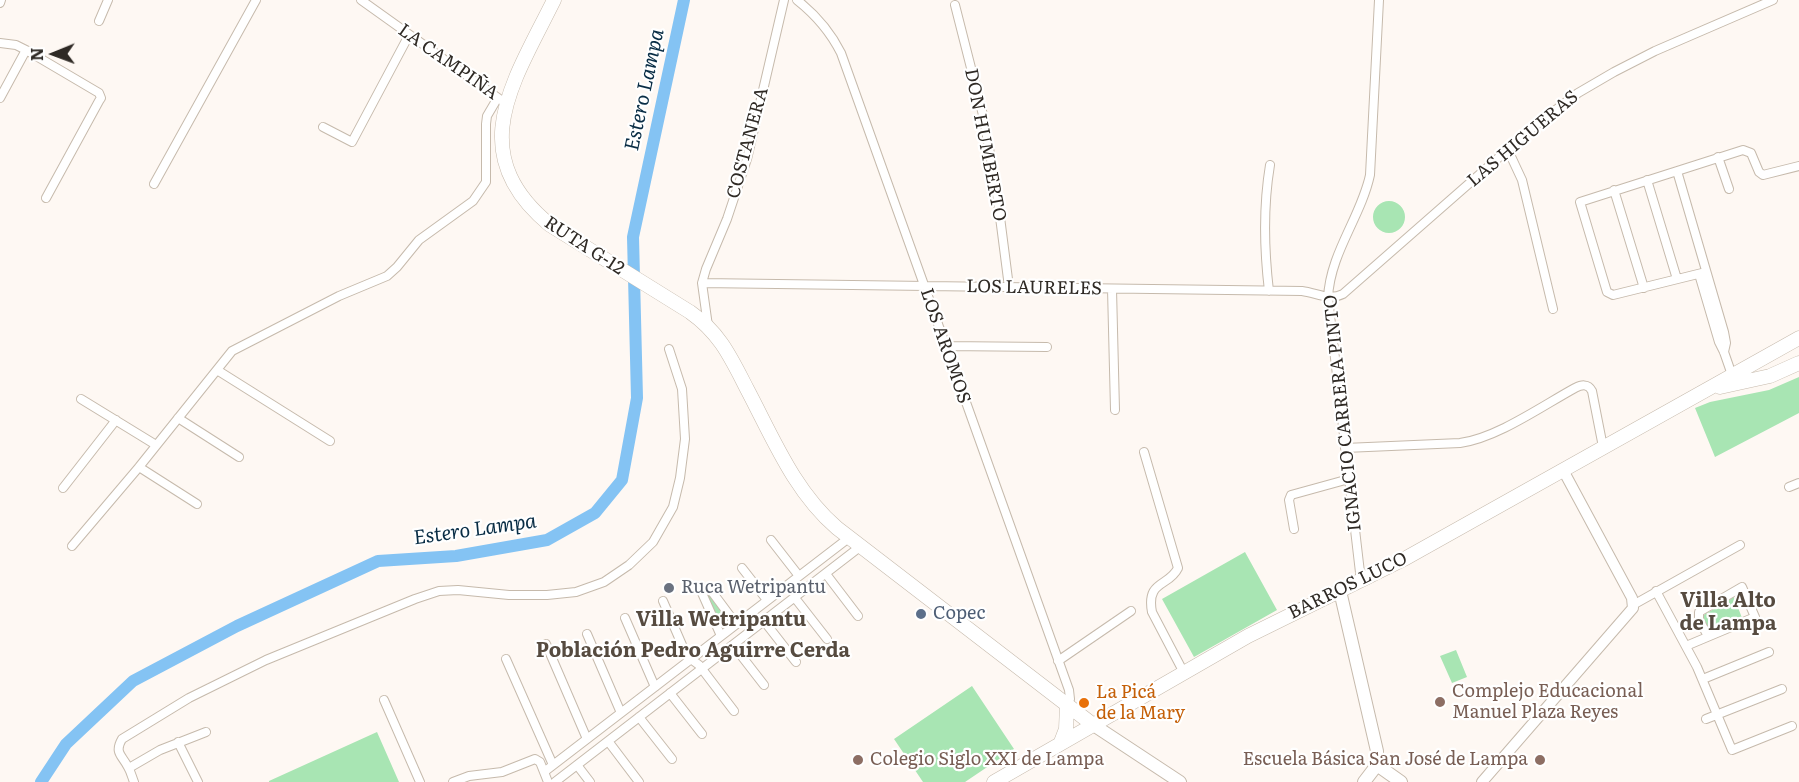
<!DOCTYPE html>
<html>
<head>
<meta charset="utf-8">
<style>
  body { margin:0 }
  #map { position:relative; width:1799px; height:782px; overflow:hidden; background:#fef8f3; font-family:Literata,serif }
  canvas { display:block }
  .north { position:absolute; left:24px; top:24px; width:60px; height:60px; -webkit-text-stroke:4px #fff; paint-order:stroke; rotate:269deg; font-size:16px; font-weight:700; line-height:24px; text-align:center; color:#2f2a25 }
  .north::after { content:''; display:block; margin:auto; width:21px; height:27px; background:#2f2a25; clip-path:polygon(50% 0,100% 100%,50% 72%,0 100%) }
</style>
</head>
<body>
<div id="map">
<canvas width="1799" height="782"></canvas>
<div class="north">N</div>
</div>
<script>
const ctx = document.querySelector('canvas').getContext('2d');
ctx.lineJoin = 'round';
function fillPath(path, color) { ctx.fillStyle = color; ctx.fill(path, 'evenodd'); }
function trace(path, color, width, dash) { ctx.strokeStyle = color; ctx.lineWidth = width; ctx.lineCap = dash ? 'butt' : 'round'; ctx.setLineDash(dash || []); ctx.stroke(path); }
function label(font, color, halo, rows, align = 'center') {
  ctx.font = font + ' Literata,serif'; ctx.lineWidth = 4.5; ctx.setLineDash([]); ctx.textBaseline = 'middle'; ctx.strokeStyle = halo; ctx.fillStyle = color; for (const [text, x, y, turn = 0] of rows) {
    ctx.save(); ctx.translate(x, y); ctx.rotate((+turn || 0) * Math.PI / 180); ctx.textAlign = isNaN(turn) ? turn : align; if (halo) ctx.strokeText(text, 0, 0); ctx.fillText(text, 0, 0); ctx.restore();
  }
}
fillPath(new Path2D(`
  M1373 217a16 16 0 1 1 32 0a16 16 0 1 1-32 0Z
  M1799,377v36l-84,44 -20,-49 15,-6 59,-12z
  M1245,552l32,58 -83,47 -32,-58z
  M708,591l23,32 -10,8 -15,-37z
  M1734,597l8,21 -32,13 -8,-15z
  M1456,650l11,27 -15,6 -12,-27z
  M972,686l42,63 -49,33h-42l-29,-43z
  M377,732l22,50h-130v-1z`), '#a8e5b3');
trace(new Path2D(`
  M41,782l25,-38 67,-63 104,-55 141,-65 78,-5 91,-16 48,-27 27,-33 15,-82 -4,-161 51,-237`), '#84c3f3', 12);
const minor = new Path2D(`
  M361,0l140,100
  M797,0c19,15 33,31 44,53l228,637 1,9 -3,6
  M0,3l1,-3
  M955,5l29,114 13,75 12,93
  M99,21l9,-21
  M0,43l16,2 10,5 73,43 2,5 -2,3 -53,97
  M0,98l26,-48
  M323,127l29,15 57,-107
  M1508,150l14,30 31,129
  M1718,157l11,32
  M1677,171l47,161 2,11 -2,9
  M1647,180l30,99
  M154,184l102,-184
  M1614,190l30,98
  M1706,272l-93,23 -6,-3 -27,-90 163,-52 8,3 8,19 4,3 36,-9
  M1699,274l20,68 5,10 8,23
  M702,283l600,8c15,2 27,10 41,3l194,-170 41,-31 36,-21 41,-21 118,-51
  M1112,289l3,121
  M1269,291c-5,-42 -6,-84 1,-126
  M708,326l-6,-43 4,-14 21,-50 20,-60 37,-159
  M945,346l102,1
  M217,370l113,71
  M81,399l75,46
  M178,418l61,39
  M1345,448l115,-5c37,-5 82,-37 115,-55 6,-3 13,-5 17,3l11,56
  M1144,452l34,116c-9,19 -32,12 -26,44l32,61
  M139,467l58,37
  M1789,487l10,-4
  M63,488l53,-68
  M1294,529l-5,-29 2,-5 58,-16
  M771,540l28,36
  M72,546l67,-79 93,-116 107,-55 48,-20 10,-9 22,-27 54,-39 13,-19v-58l1,-8 10,-17
  M742,568l25,32
  M826,574l32,42
  M1361,581l-33,-283c2,-45 33,-81 42,-123l9,-175
  M1656,591l41,76 35,83 60,-24
  M795,598l32,41
  M663,601l26,60
  M1633,605l107,-60
  M625,618l30,69
  M764,621l32,41
  M587,634l34,79
  M721,636l-19,-43 2,-5 6,1 26,35
  M546,644l41,95
  M733,645l31,40
  M1686,646l69,-29 -13,-30 -43,25v8l9,16
  M506,659l47,106
  M691,659l8,6 35,46
  M1058,661l73,-50
  M1703,679l66,-27
  M670,693l32,41
  M384,700l36,82
  M639,717l33,42
  M1706,719l76,-30
  M608,741l31,41
  M178,742l20,40
  M577,765l13,17
  M129,768l31,-18 46,-18
  M544,772l306,-235
  M134,782c-2,-5 -3,-10 -6,-15 -6,-12 -14,-14 -6,-28l67,-41 77,-38 149,-61 24,-8 19,-1 51,5h38l29,-3 28,-10 25,-17 24,-23 20,-35 7,-29 5,-39 -3,-50 -13,-40
  M453,782l16,-6 33,-4 33,-13 5,3 8,20
  M555,782l306,-236`);
const tertiary = new Path2D(`
  M1482,782l151,-174 -1,-10 -69,-128`);
const secondary = new Path2D(`
  M1340,591l37,160v14
  M1092,724l88,58
  M1377,765l24,17
  M1364,782l13,-17`);
const primary = new Path2D(`
  M554,0c-40,81 -92,153 -4,225l140,87c30,21 41,46 57,77 26,49 47,102 90,139l255,196
  M1720,387l50,-11 29,-13
  M1061,742l5,-13 1,-24
  M994,782l254,-146 158,-78 393,-220`);
trace(minor, '#c6baac', 10);
trace(tertiary, '#c6baac', 12);
trace(secondary, '#c6baac', 14);
trace(primary, '#c6baac', 15);
trace(minor, '#fff', 8);
trace(tertiary, '#fff', 10);
trace(secondary, '#fff', 12);
trace(primary, '#fff', 14);
for (const [x, y, r, color] of [
  [669,588,6,"#6b7280"],
  [921,614,6,"#5c6f8a"],
  [1440,702,6,"#8d6e63"],
  [1084,703,6,"#e8710a"],
  [858,760,6,"#8d6e63"],
  [1540,760,6,"#8d6e63"]
]) { const dot = new Path2D(); dot.arc(x, y, r, 0, 2 * Math.PI); ctx.fillStyle = color; ctx.fill(dot); trace(dot, '#fff', 2); }
label('18px', '#2f2a25', '#fff', [
  ["LA CAMPIÑA",448,62,35],
  ["LAS HIGUERAS",1523,139,-40],
  ["COSTANERA",748,143,-75],
  ["DON HUMBERTO",985,145,79],
  ["RUTA G-12",584,246,33],
  ["LOS LAURELES",1034,288,1],
  ["LOS AROMOS",945,346,71],
  ["IGNACIO CARRERA PINTO",1343,413,-96],
  ["BARROS LUCO",1348,586,-26]
]);
label('18px', '#5b616d', '#fff', [
  ["Ruca Wetripantu",681,588]
], 'left');
label('18px', '#4e5e75', '#fff', [
  ["Copec",933,614]
], 'left');
label('18px', '#785e54', '#fff', [
  ["Complejo Educacional",1452,692],
  ["Manuel Plaza Reyes",1452,713],
  ["Colegio Siglo XXI de Lampa",870,760],
  ["Escuela Básica San José de Lampa",1528,760,"right"]
], 'left');
label('18px', '#c56008', '#fff', [
  ["La Picá",1096,693],
  ["de la Mary",1096,714]
], 'left');
label('italic 20px', '#092d45', '#fff', [
  ["Estero Lampa",645,90,-78],
  ["Estero Lampa",475,530,-8]
]);
label('bold 20px', '#564b40', '#fff', [
  ["Villa Alto",1728,601],
  ["de Lampa",1728,624],
  ["Villa Wetripantu",721,620],
  ["Población Pedro Aguirre Cerda",693,651]
]);
</script>
</body>
</html>
